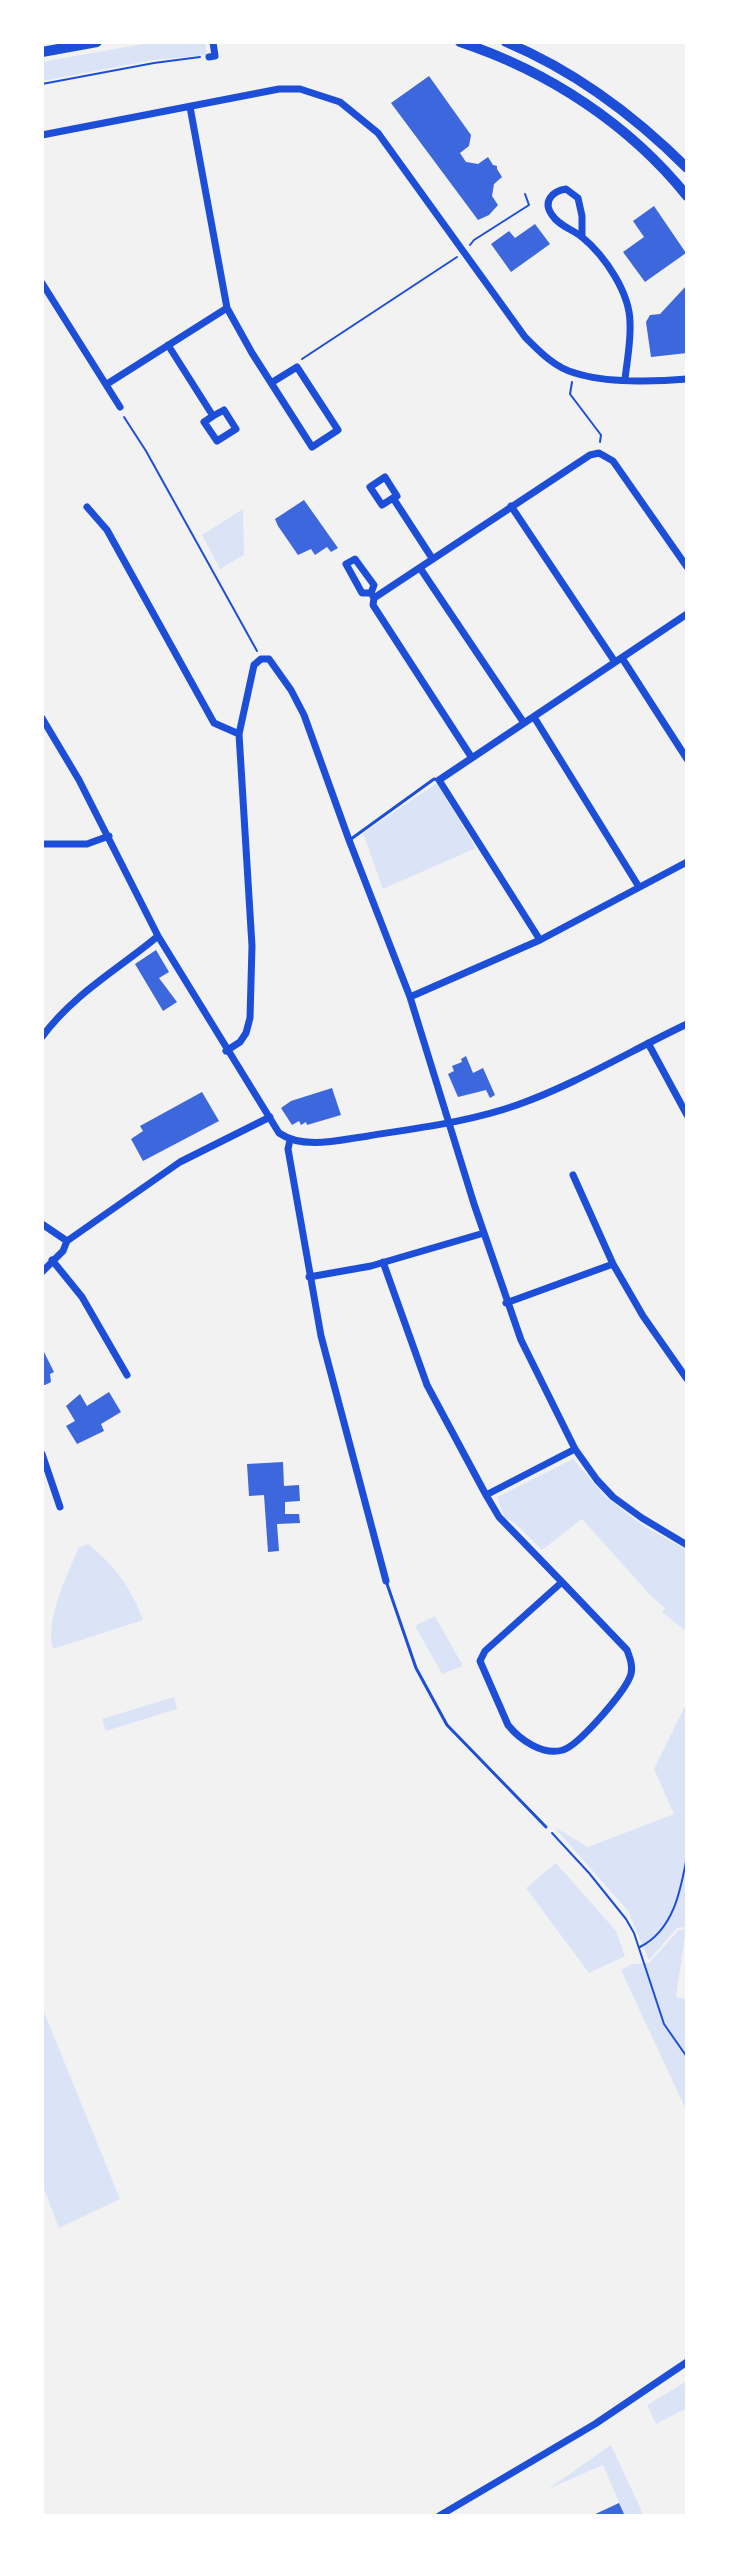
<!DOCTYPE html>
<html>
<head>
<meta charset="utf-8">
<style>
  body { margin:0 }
  #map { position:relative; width:729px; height:2558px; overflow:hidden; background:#f2f2f2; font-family:"Archivo Narrow",sans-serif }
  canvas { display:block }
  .frame { position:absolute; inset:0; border:44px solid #fff; pointer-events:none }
</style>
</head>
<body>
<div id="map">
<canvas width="729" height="2558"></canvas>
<div class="frame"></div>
</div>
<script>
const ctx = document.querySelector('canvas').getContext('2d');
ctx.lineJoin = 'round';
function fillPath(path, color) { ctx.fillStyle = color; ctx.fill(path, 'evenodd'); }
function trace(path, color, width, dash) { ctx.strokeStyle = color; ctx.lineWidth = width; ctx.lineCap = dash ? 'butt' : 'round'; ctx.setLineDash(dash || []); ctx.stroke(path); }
fillPath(new Path2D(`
  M154,42h51l2,13 -54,5 -111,21v-19z
  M243,509l1,46 -24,14 -18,-34z
  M437,783l39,65 -93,41 -20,-56z
  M573,1459l33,38 36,28 45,25v82l-25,-20 3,-4 -15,-13 -68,-76 -40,31 -26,-26 -11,-6 -8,-21z
  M88,1544c27,22 43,43 55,76l-90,29c-8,-32 14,-71 25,-101z
  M435,1616l28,50 -21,8 -27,-48z
  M174,1697l3,12 -71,22 -4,-12z
  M687,1702v225l-10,1 -28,32 -21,-49 -74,-84 34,20 86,-33 -20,-45z
  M556,1863l60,68 9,25 -36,17 -63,-85z
  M686,1929l-10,68 11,2v113l-66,-142 11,-6 17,-1 30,-33z
  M42,2007l78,192 -61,29 -17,-44z
  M687,2381v27l-31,16 -9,-19z
  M611,2445l33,71h-19l-22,-51 -55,24z`), '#dbe4f7');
fillPath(new Path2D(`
  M429,76l42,59 -2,11 -9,7 6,9 12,2 10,-7 5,8 4,1v3l5,8 -8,7 -2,12 6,9 -9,10 -11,5 -87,-117z
  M654,206l32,47 -41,29 -22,-30 21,-15 -11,-16z
  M535,224l15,20 -39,28 -20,-28 18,-13 6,7z
  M687,285v68l-36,4 -5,-35 4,-7 10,-1z
  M304,500l34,48 -7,4 -4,-5 -12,8 -4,-6 -13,6 -20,-29 -3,-7z
  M156,950l13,22 -10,6 18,24 -14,9 -28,-47z
  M466,1056l7,17 10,-5 12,27 -5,3 -4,-8 -28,7 -10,-23 6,-3 -2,-5 10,-4 -1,-3z
  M332,1088l9,27 -34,10 -1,-3 -5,3 -2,-4 -7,4 -11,-17 10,-7z
  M202,1092l17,29 -76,40 -12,-22 12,-8 -3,-5z
  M42,1348l12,24 -4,2 1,8 -6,3h-3z
  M109,1392l12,20 -20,12 3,7 -27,13 -11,-18 9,-5 -9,-15 14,-12 7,12z
  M283,1462l1,24 15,-1 1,16 -15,1v12h14l1,9 -23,1 2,27 -11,1 -4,-57 -15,1 -2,-32z
  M619,2503l6,13h-34z`), '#3d67dc');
trace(new Path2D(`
  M42,84l112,-21 46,-6
  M470,245l4,-5 55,-35 -4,-11
  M302,359l155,-102
  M572,382l-2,12 31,41 -1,7
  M124,417l22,34 111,200
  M552,1833l37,40 37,46 8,14 30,91 23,33
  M640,1947c34,-17 41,-58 47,-91`), '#1d4ed8', 2);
trace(new Path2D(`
  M351,839l83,-60 5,1
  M386,1581l30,87 31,57 99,102`), '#1d4ed8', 3);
trace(new Path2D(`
  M209,57l6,-1 -2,-14
  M190,107l37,201 25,45 60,94 26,-17 -41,-63 -26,16
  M42,135l237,-46h21l40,13 38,31 147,204c14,14 30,31 50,36 31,10 79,9 112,6
  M582,237v-21l-4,-18 -12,-9c-13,2 -24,12 -14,26 7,11 20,14 30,22 23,19 48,56 48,86 1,18 -3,38 -5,56
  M42,283l78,124
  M168,345l45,71 -9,6 13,19 19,-12 -12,-19 -11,6
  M107,384l120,-76
  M393,498l-11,7 -12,-18 15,-10 12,19 -4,2 39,60
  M511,506l104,156
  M87,507l20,23 107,193 25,11
  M355,559l19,26 -3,8h-9l-16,-29z
  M420,568l104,155
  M371,593l3,5 -1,7 99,153
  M374,598l216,-143 9,-2 14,8 74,106
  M622,658l65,101
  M534,717l105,170
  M42,718l37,62 79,156 121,197c25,17 60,7 89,3 49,-8 101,-14 149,-31 59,-21 113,-54 170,-81
  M42,844h45l22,-8
  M540,940l-101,-160 248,-166
  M410,997l130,-57 147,-78
  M42,1037c30,-42 78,-69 116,-101
  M648,1043l39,72
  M226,1051l14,-9 6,-9 4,-15 2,-72 -13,-212 15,-69 7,-6h8l22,31 13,25 45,125 61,157 64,207 47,136 54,109 22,31 16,17 29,21 45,27
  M290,1140l-2,9 33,187 65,245
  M573,1175l40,89
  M42,1224l25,17
  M52,1260l30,37 45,78
  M383,1262l44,123 59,110 13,22 63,65 -77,69 -5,10 28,64c12,15 35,31 55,25 16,-5 63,-59 68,-76 2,-8 -1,-16 -4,-24l-65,-68
  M42,1272l21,-21 4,-10 113,-79 90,-45
  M309,1277l62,-11 113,-33
  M506,1303l107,-39 30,52 44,63
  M42,1454l18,53
  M486,1495l89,-46
  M439,2516l156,-92 92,-62`), '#1d4ed8', 7);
trace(new Path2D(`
  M460,42c88,29 169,82 227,154
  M506,42c69,29 129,74 181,126
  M42,52l55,-10`), '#1d4ed8', 10);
</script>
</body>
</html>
